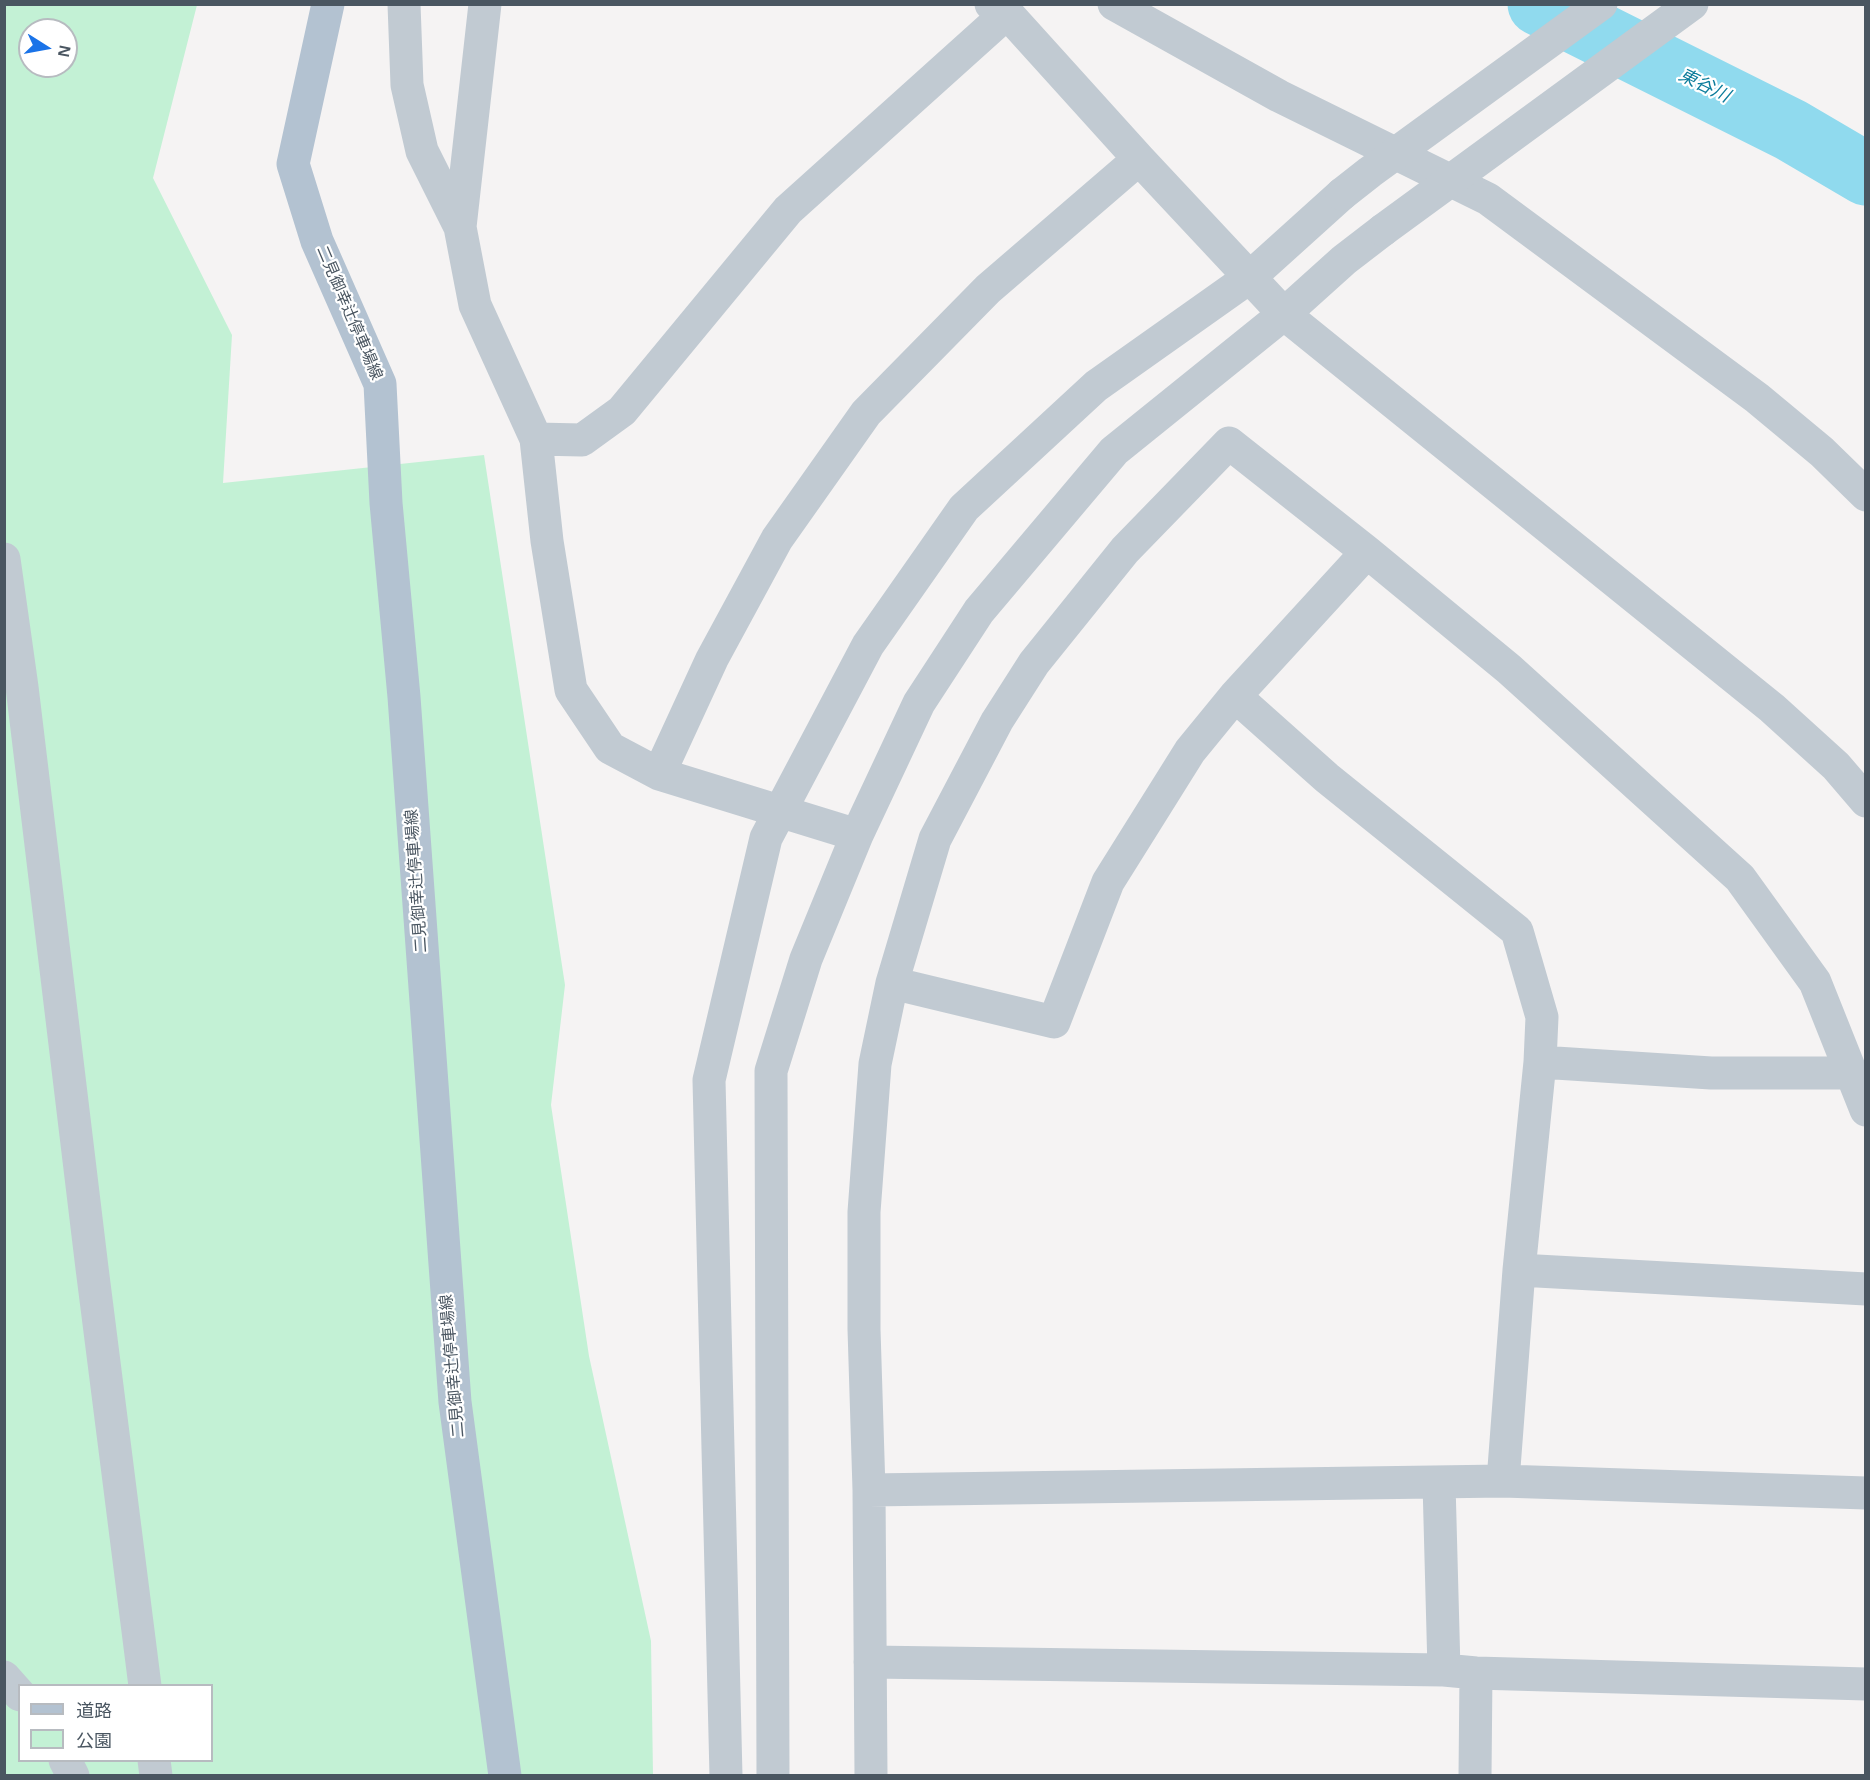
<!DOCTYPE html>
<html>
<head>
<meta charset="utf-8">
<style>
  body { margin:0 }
  #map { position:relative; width:1870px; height:1780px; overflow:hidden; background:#f5f3f3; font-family:Helvetica,"Noto Sans JP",sans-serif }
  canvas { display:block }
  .frame { position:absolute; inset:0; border:6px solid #4a5661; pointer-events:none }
  .legend { position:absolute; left:18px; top:1684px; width:195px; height:78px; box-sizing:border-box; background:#fff; border:2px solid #b7bbc0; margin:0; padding:8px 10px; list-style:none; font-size:18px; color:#4a5661 }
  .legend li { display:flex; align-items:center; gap:12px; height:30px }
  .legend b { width:30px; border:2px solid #b7bbc0 }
  .north { position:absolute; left:18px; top:18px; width:60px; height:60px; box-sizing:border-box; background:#fff; border:2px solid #b7bbc0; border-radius:50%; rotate:101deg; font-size:16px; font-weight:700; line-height:24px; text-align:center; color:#4a5661 }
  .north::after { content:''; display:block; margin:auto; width:21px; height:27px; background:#1a73e8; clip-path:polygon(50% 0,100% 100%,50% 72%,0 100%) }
</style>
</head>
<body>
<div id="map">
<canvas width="1870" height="1780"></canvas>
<div class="frame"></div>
<ul class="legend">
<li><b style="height:8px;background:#b3c2d1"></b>道路</li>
<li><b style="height:16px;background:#c3f1d5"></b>公園</li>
</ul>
<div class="north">N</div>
</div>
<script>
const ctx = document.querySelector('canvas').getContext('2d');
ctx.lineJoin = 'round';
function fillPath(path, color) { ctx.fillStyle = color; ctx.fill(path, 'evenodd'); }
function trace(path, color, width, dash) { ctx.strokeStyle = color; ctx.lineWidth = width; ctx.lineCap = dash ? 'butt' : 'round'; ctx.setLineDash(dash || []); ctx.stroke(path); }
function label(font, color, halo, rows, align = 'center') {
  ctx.font = font + ' Helvetica,"Noto Sans JP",sans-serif'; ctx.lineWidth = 4.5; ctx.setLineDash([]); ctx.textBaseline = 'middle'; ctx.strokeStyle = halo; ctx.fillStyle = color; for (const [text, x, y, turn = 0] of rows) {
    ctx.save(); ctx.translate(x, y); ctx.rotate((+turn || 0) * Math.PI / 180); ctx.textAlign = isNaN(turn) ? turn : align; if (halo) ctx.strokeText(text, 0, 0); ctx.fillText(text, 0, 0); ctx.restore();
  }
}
fillPath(new Path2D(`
  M5,5h192l-44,173 79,157 -9,148 261,-28 81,530 -14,120 38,251 62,285 2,134 -648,1zM30,30h36v36h-36zM20,1686h192v74h-192z`), '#c3f1d5');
trace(new Path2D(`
  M1539,4l252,126 75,44`), '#90daee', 63);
trace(new Path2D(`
  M404,4l3,81 15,66 38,76 15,78 61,134 11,102 24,149 39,58 49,26 198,61
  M991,4l16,9 132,146 145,155 488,394 64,58 30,35
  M1114,4l165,92 209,103 269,199 65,54 44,43
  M460,227l25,-223
  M536,439l46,1 40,-29 166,-201 219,-197
  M4,559l18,128 70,581 53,418
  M1235,696l92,82 190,153 25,86 -2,45 -21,208 -16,211
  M659,774l53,-115 65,-120 89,-126 122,-124 151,-130
  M892,983l162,39 54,-140 82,-131 45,-55 132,-144
  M1540,1062l171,11h141
  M1519,1270l347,19
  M1439,1483l5,187
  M869,1490l634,-9 363,12
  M870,1662l574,8 32,3 390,11
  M4,1677l16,18
  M65,1760l8,16
  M154,1760l2,16
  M726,1776l-17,-696 57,-242 102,-193 96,-137 132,-122 154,-109 92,-83
  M773,1776l-2,-705 35,-112 51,-124 62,-132 60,-92 135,-160 170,-137 60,-54 39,-30
  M871,1776l-2,-286 -5,-161v-117l11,-148 17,-81 43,-144 62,-118 37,-58 91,-113 104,-107 138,109 142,117 231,209 75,104 51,128
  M1475,1776l1,-103`), '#c1cad2', 33);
trace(new Path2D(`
  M328,4l-35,160 24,77 63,143 6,119 18,194 51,705 50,374`), '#b3c2d1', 33);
trace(new Path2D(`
  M1342,194l28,-22 231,-168
  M1383,230l309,-226`), '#c1cad2', 33);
label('16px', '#4a5661', '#fff', [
  ["二見御幸辻停車場線",349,313,67],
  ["二見御幸辻停車場線",417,881,-94],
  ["二見御幸辻停車場線",453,1366,-95]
]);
label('italic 18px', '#0c7c9b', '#fff', [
  ["東谷川",1704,86,26]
]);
</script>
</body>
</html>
